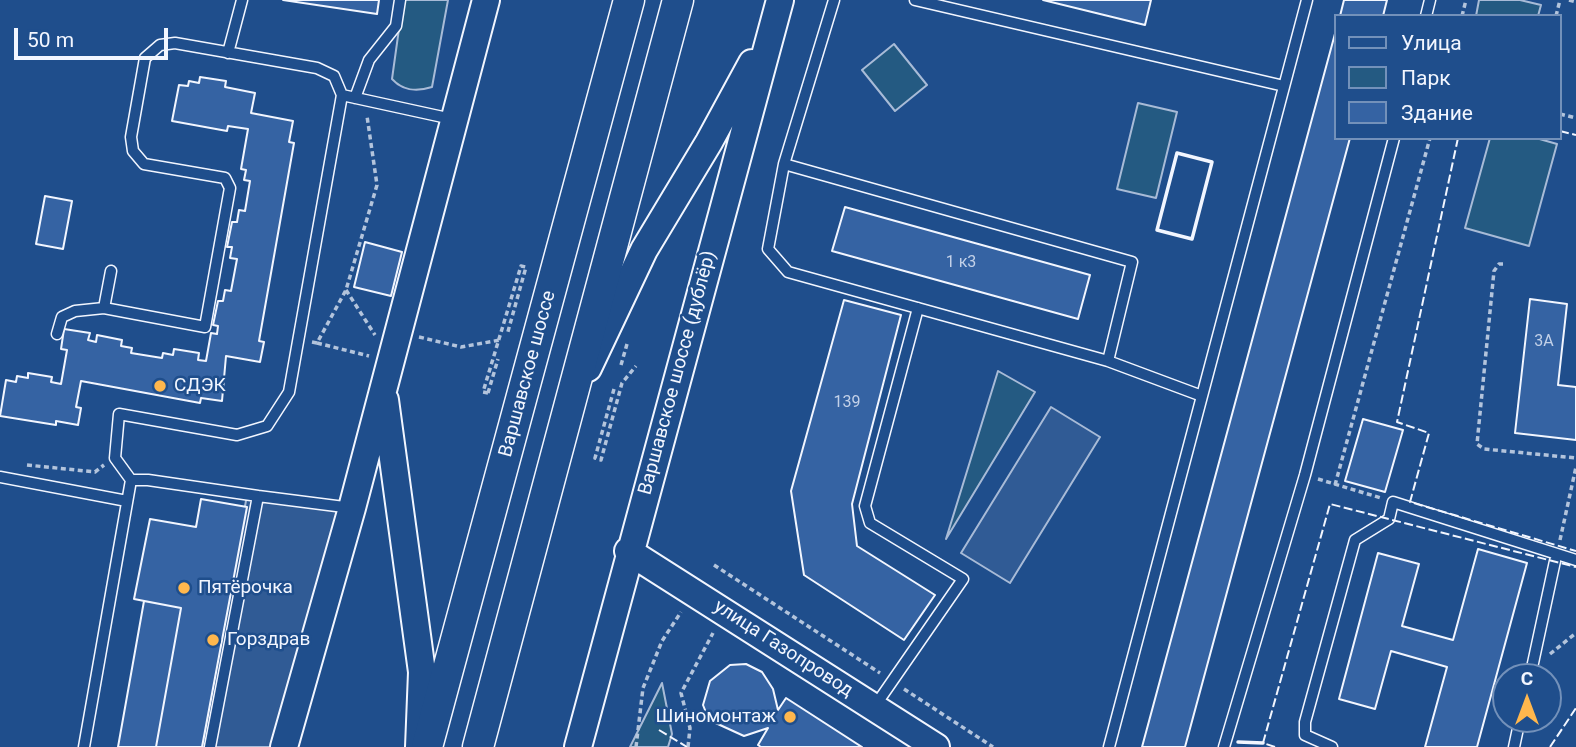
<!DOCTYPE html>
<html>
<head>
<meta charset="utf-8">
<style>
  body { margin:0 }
  #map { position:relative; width:1576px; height:747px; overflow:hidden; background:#1f4e8c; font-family:Roboto,sans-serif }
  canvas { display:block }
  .legend { position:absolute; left:1334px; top:14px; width:228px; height:126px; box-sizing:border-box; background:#1f4e8c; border:2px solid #7391ba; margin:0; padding:9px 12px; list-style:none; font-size:21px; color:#f2f6ff }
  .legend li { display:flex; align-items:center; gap:14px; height:35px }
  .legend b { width:35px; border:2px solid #7391ba }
  .north { position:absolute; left:1492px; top:663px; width:70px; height:70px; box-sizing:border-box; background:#1f4e8c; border:2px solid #7391ba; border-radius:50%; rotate:0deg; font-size:19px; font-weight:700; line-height:28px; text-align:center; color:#f2f6ff }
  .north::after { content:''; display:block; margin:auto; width:24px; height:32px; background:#ffb74d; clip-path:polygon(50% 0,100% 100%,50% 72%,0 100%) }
  .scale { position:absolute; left:14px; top:28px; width:154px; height:32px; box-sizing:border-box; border:4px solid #f2f6ff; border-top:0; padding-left:9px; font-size:21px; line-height:24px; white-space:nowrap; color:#f2f6ff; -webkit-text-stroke:5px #1f4e8c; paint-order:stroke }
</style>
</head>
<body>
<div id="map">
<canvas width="1576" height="747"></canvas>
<ul class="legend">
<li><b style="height:9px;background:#1f4e8c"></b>Улица</li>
<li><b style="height:19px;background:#245a82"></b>Парк</li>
<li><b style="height:19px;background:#3563a3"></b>Здание</li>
</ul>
<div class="north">С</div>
<div class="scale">50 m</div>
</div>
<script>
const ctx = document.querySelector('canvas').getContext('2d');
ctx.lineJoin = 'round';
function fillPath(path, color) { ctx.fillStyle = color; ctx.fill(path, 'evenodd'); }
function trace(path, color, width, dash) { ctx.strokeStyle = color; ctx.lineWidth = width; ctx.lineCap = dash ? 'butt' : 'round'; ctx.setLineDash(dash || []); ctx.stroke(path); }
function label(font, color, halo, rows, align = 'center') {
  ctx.font = font + ' Roboto,sans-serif'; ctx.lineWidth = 5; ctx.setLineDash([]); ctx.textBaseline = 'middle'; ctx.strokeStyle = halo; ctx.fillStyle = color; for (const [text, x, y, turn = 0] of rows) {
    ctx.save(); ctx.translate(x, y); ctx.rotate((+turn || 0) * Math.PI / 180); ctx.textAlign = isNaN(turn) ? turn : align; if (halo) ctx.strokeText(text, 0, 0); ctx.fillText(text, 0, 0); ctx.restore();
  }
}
const green = new Path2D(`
  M403,0h45l-16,87c-16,5 -29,4 -40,-8z
  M1479,0h41l21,5 -3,11h-62z
  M894,44l33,41 -32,26 -33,-41z
  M1138,103l39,9 -21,86 -39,-9z
  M1490,138h46l21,6 -28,102 -64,-18z
  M998,371l37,21 -89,147z
  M662,683l10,51 -4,13h-38z`);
fillPath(green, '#245a82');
trace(green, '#a8bbd7', 2);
const parking = new Path2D(`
  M1051,407l49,30 -90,146 -49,-30z
  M247,495l94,11 -68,241h-71z`);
fillPath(parking, '#305b95');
trace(parking, '#a8bbd7', 2);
const building = new Path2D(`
  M283,0h96l-2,14z
  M1043,0h108l-6,25z
  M1344,0h43l-4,16h-43z
  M1336,30v108h14l-165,609h-43z
  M200,77l26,4 -1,6 30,6 -4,20 42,8 -4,21 5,1 -35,198 5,1 -4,20 -34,-6 -4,45 -21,-3 -1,5 -119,-22 -5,26 5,1 -3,17 -22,-4v4l-56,-9 6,-36 10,2 1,-6 11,2v-5l24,4 -1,5 10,2 6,-34 -6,-1 3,-20 26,4 -2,7 8,2 1,-7 25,5 -1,6 11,2 -1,5 31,5 1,-5 10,2 1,-6 25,4 -1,7 8,1 5,-28 6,1 1,-8 -5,-1 5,-24h5l2,-11 6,1 6,-32 -7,-1 2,-11h-5l5,-25h5l2,-12 6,1 5,-30 -6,-1 2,-10 -5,-1 7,-40 -20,-3 -1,5 -55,-10 7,-36 9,1 1,-5 10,2z
  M45,196l27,5 -9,48 -27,-5z
  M845,207l245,68 -12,44 -246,-68z
  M365,242l37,10 -11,44 -37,-9z
  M1530,299l37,5 -9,81 18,2v53l-61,-7z
  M844,300l57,15 -49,189 5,42 78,49 -31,45 -100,-65 -13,-84z
  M1363,419l40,11 -18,62 -40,-11z
  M201,499l46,8 -45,240h-46l25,-139 -47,-9 16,-80 46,8z
  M1478,549l49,14 -50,184h-52l22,-80 -56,-16 -16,58 -36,-10 39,-146 41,11 -17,62 51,14z
  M144,601l37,7 -25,139h-38z
  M746,664l16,8 11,17 5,21 8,-12 76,49h-101l-3,-2 10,-17 -24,8 -35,-16 -6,-15 7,-24 20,-16z`);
fillPath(building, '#3563a3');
trace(building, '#f2f6ff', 2);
const lane = new Path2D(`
  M834,0l-50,164 -16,85 20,23 320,89 94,35
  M915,0l369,86
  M1426,16l4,-16
  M228,53l14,-53
  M355,98l14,-38 27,-34 4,-26
  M784,164l348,98 -24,99
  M111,271l-7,37 101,19 25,-139 -5,-10 -81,-14 -11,-13 -2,-14 14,-79 15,-13 15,-2 142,25 17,8 8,19
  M57,334l5,-17 13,-6 29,-3
  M0,477l127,24
  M131,480h17l110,16
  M1530,677l25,-116
  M875,706l88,-127 -93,-56 -5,-17 53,-198
  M84,747l47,-267 -16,-22 4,-44 118,21 30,-9 22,-34 53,-297 110,24
  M210,747l48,-251 94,12
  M1109,747l198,-747
  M1224,747l81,-272 89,-337
  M1332,747l-27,-12v-13l50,-182 34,-21 4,-17 183,58
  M1514,747l6,-28`);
const secondary = new Path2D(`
  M588,368l56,-118 65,-108 43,-79
  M385,400l37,272 -3,75
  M628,551l308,196
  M284,747l68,-239 134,-508
  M578,747l202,-747`);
const primary = new Path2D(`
  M427,747l202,-747
  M478,747l200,-747`);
trace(lane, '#f2f6ff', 13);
trace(secondary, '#f2f6ff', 30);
trace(primary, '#f2f6ff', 33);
trace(new Path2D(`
  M1569,0l7,2
  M1462,16l4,-16
  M1556,16l4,-16
  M1560,114l16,4
  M1503,264h-4l-5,7 -17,173 7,5 92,9
  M346,290l29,45
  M419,337l42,10 39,-7
  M312,342l5,1 29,-53 31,-105 -10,-69
  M317,343l52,13
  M621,365l6,-21
  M614,389l-19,69 6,2 21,-77 14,-17
  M488,393l-5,-1 38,-126 5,1 -19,68
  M488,393l10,-34
  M27,465l68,7 9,-7
  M1318,479l63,19
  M1335,485l95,-347
  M1560,540l16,-73
  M714,565l166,108
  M1550,654l26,-21
  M904,689l89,58
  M636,747l7,-59 19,-47 19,-29
  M688,747l2,-19 -9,-35 32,-60`), '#b3c4dc', 3.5, [5, 3.5]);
trace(lane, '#1f4e8c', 10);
trace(secondary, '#1f4e8c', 26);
trace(primary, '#1f4e8c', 30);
trace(new Path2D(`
  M1560,131l16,4
  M1458,138l-61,284 32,11 -19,69 166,49
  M659,730l28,17
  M1275,747l-12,-4 67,-239 246,63
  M1550,747l26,-39`), '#f2f6ff', 2, [9, 3.5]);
trace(new Path2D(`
  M1177,153l35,9 -20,77 -35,-9z
  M1238,742l25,1`), '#f2f6ff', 3.5);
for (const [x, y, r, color] of [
  [160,386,7,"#ffb74d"],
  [184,588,7,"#ffb74d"],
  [213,640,7,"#ffb74d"],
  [790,717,7,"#ffb74d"]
]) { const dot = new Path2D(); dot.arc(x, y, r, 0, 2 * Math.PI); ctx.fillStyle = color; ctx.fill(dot); trace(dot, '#1f4e8c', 2.5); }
label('16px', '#c3d1e8', null, [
  ["1 к3",961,263],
  ["3А",1544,342],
  ["139",847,403]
]);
label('19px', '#f2f6ff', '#1f4e8c', [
  ["Варшавское шоссе (дублёр)",678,373,-75],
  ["Варшавское шоссе",528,374,-75],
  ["улица Газопровод",783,649,33]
]);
label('19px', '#f2f6ff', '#1f4e8c', [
  ["СДЭК",174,386],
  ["Пятёрочка",198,588],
  ["Горздрав",227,640],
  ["Шиномонтаж",776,717,"right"]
], 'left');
</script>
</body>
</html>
